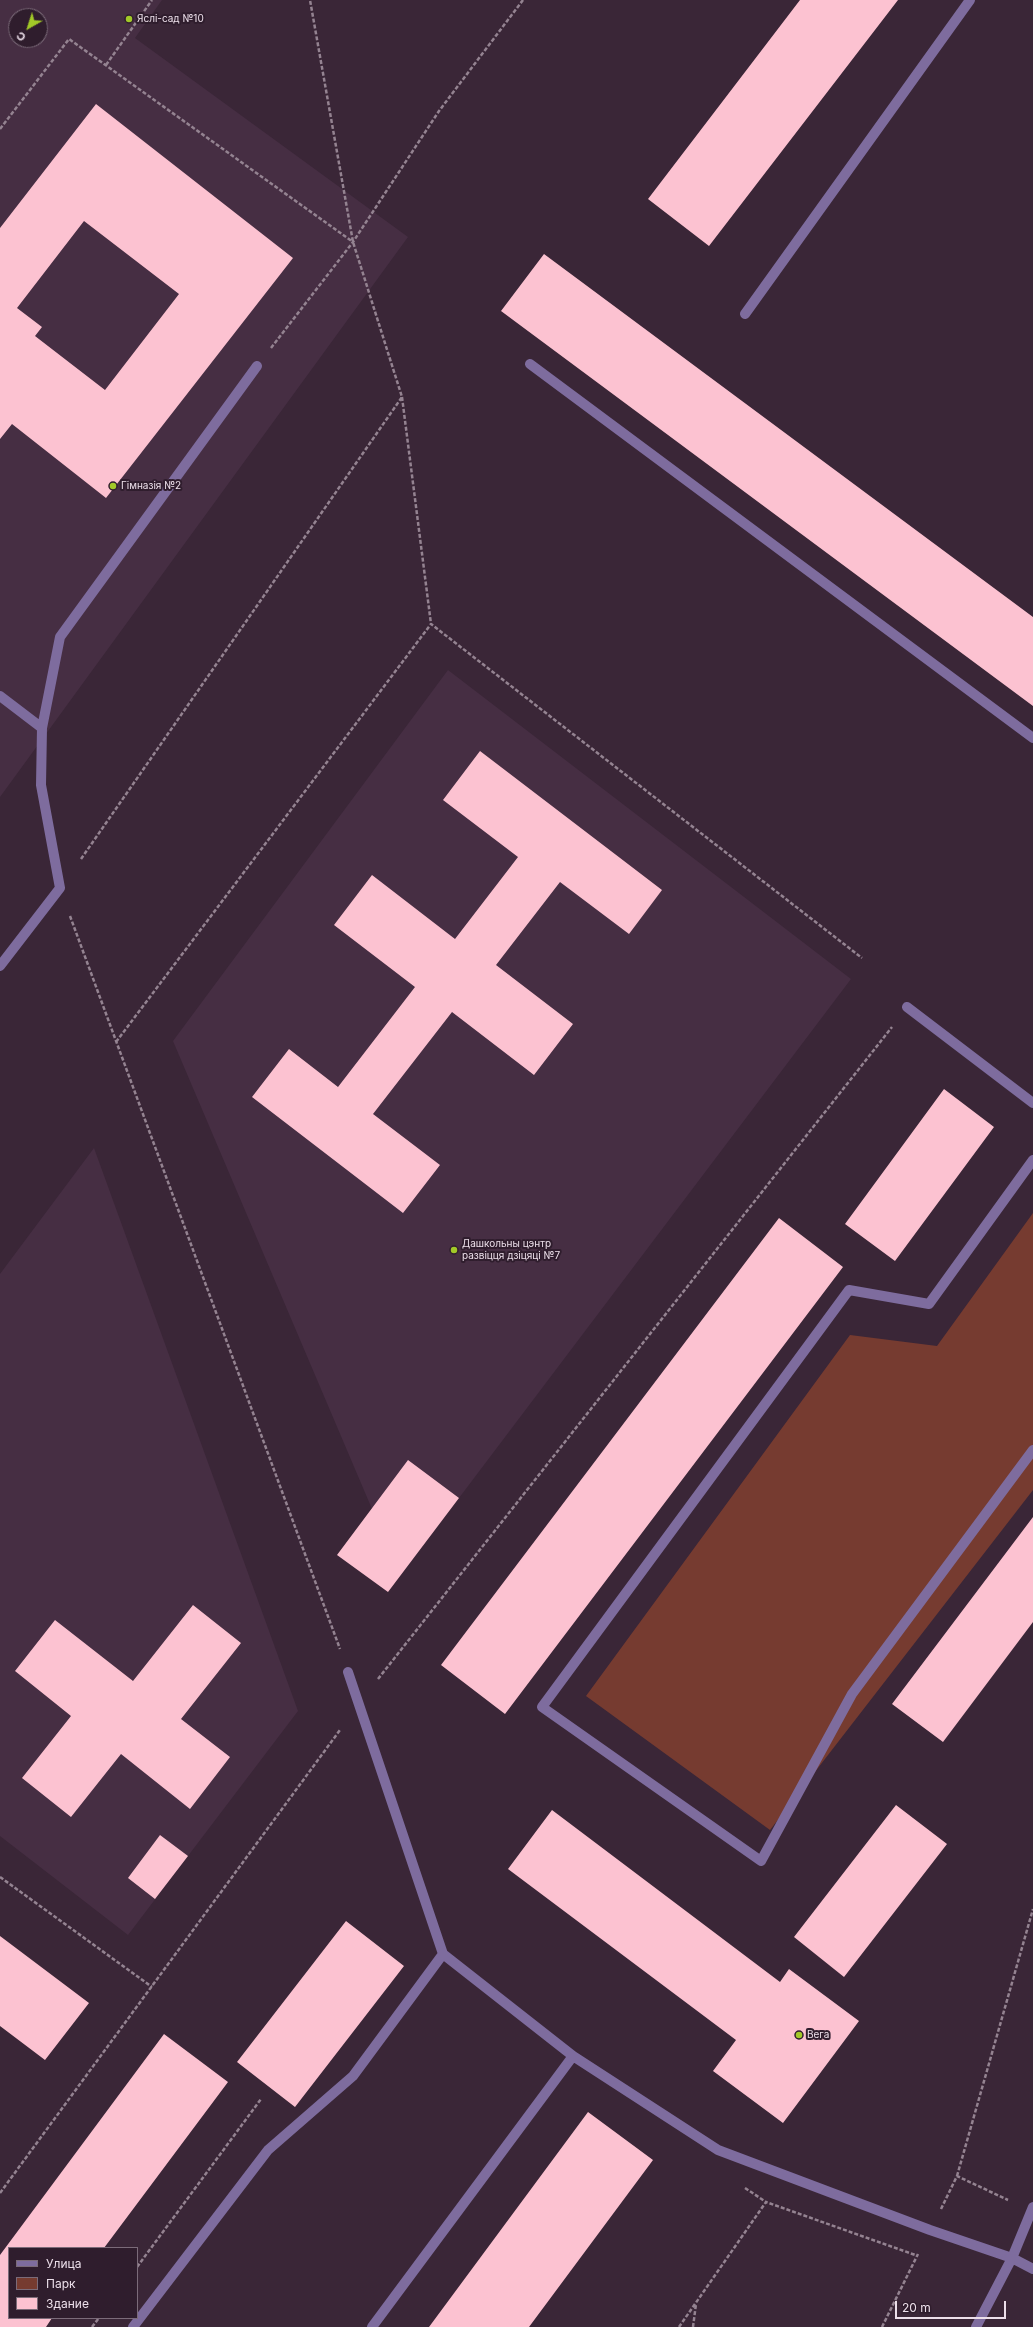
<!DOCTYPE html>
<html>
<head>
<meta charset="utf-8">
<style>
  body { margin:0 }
  #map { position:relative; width:1033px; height:2327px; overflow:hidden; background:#3a2637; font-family:Inter,sans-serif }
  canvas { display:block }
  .legend { position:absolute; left:8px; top:2247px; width:130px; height:72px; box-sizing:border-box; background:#2f1d2d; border:1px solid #7b6b79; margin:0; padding:5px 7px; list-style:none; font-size:12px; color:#ecdfea }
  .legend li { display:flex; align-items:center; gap:8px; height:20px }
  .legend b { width:20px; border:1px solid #7b6b79 }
  .north { position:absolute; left:8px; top:8px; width:40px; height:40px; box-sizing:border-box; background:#2f1d2d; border:1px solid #7b6b79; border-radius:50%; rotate:219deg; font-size:11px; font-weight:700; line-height:16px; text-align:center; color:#ecdfea }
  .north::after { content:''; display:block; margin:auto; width:14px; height:18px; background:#a2c928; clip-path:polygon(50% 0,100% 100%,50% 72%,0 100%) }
  .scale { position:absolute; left:895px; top:2301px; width:111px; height:18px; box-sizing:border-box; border:2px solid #ecdfea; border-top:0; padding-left:5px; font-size:12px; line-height:14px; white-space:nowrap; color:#ecdfea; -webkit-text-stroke:3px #2f1d2d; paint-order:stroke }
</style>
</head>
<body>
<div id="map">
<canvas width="1033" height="2327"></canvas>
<ul class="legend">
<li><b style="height:5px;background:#7e6c9e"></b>Улица</li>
<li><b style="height:11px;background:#763b30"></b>Парк</li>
<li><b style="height:11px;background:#fcc2d1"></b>Здание</li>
</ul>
<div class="north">С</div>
<div class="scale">20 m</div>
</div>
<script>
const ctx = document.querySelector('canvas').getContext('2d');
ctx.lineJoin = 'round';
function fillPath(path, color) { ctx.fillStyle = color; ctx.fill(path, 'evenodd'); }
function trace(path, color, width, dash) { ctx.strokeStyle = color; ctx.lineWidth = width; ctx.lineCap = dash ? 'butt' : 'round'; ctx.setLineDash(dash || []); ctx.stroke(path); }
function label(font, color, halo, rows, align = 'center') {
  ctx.font = font + ' Inter,sans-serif'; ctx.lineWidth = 4; ctx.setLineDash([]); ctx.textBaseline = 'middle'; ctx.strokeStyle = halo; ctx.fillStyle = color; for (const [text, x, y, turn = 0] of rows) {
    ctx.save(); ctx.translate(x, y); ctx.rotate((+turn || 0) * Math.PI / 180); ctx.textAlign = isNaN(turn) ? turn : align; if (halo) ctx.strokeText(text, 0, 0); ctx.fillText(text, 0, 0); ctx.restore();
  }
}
fillPath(new Path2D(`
  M0,0h162l-27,38 273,199 -408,560zM16,16h24v24h-24z
  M448,670l403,309 -392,519 -87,11 -199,-468z
  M94,1148l204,563 -170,224 -128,-99v-562z`), '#462e43');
fillPath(new Path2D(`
  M1033,1213v277l-263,340 -184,-134 264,-361 87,11z`), '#763b30');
fillPath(new Path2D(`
  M800,0h98l-189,246 -61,-47z
  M96,104l197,154 -187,240 -94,-74 -12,15v-211zM84,221l95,73 -74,96 -70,-54 7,-9 -25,-19z
  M544,254l489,363v89l-532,-395z
  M480,751l182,139 -33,44 -69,-52 -64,83 77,59 -39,51 -82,-63 -79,102 67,51 -37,48 -151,-116 37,-48 49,38 77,-100 -81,-62 38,-50 83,64 63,-82 -75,-57z
  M944,1089l50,38 -99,134 -50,-37z
  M779,1218l64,49 -338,447 -64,-49z
  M408,1460l51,38 -71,94 -51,-37z
  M1033,1517v105l-90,120 -51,-38z
  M193,1605l48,38 -60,76 49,38 -40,52 -69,-55 -50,63 -49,-39 49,-62 -56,-45 40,-51 78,61z
  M896,1805l51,39 -103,133 -50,-40z
  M552,1810l228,172 9,-13 70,52 -76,102 -70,-52 23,-31 -228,-171z
  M160,1835l28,21 -33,43 -27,-21z
  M346,1921l58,45 -109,141 -58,-45z
  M0,1936l89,67 -44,57 -45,-34z
  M164,2034l64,48 -124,166h-95v70h43l-6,9h-46v-72z
  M588,2112l65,48 -124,167h-100z`), '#fcc2d1');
trace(new Path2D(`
  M106,65l46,-65
  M0,129l69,-90 284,203
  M271,348l82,-106 86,-131 84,-111
  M402,397l29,227
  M81,859l321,-462 -49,-155 -43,-242
  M70,916l270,733
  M116,1042l315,-418 431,334
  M378,1679l514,-652
  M0,1877l152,110
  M957,2176l76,-267
  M745,2188l21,14
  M0,2193l340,-463
  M941,2209l16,-33 51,24
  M137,2267l124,-168
  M92,2327l7,-9
  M679,2327l87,-125 152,54
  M693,2327l3,-23
  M882,2327l36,-73`), '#948391', 2.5, [4, 2]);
trace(new Path2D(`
  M745,314l225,-314
  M530,364l503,374
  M0,696l42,32
  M0,966l60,-78 -19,-103 1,-57 18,-91 197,-271
  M907,1007l126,96
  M1033,1160l-104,144 -80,-14 -307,417 219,154 91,-167 181,-244
  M348,1672l95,282
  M133,2327l135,-177 85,-74 90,-122 130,102 145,94 212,80 82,28 21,11
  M372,2327l201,-271
  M976,2327l36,-69 21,-51`), '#7e6c9e', 10);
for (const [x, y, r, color] of [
  [129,19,4,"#a2c928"],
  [113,486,4,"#a2c928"],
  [454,1250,4,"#a2c928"],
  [799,2035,4,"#a2c928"]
]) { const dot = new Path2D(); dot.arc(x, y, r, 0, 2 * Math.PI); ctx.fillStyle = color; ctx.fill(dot); trace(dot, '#2f1d2d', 1.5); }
label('10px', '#ecdfea', '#2f1d2d', [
  ["Яслі-сад №10",137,19],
  ["Гімназія №2",121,486],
  ["Дашкольны цэнтр",462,1244],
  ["развіцця дзіцяці №7",462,1256],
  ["Вега",807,2035]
], 'left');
</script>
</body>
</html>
